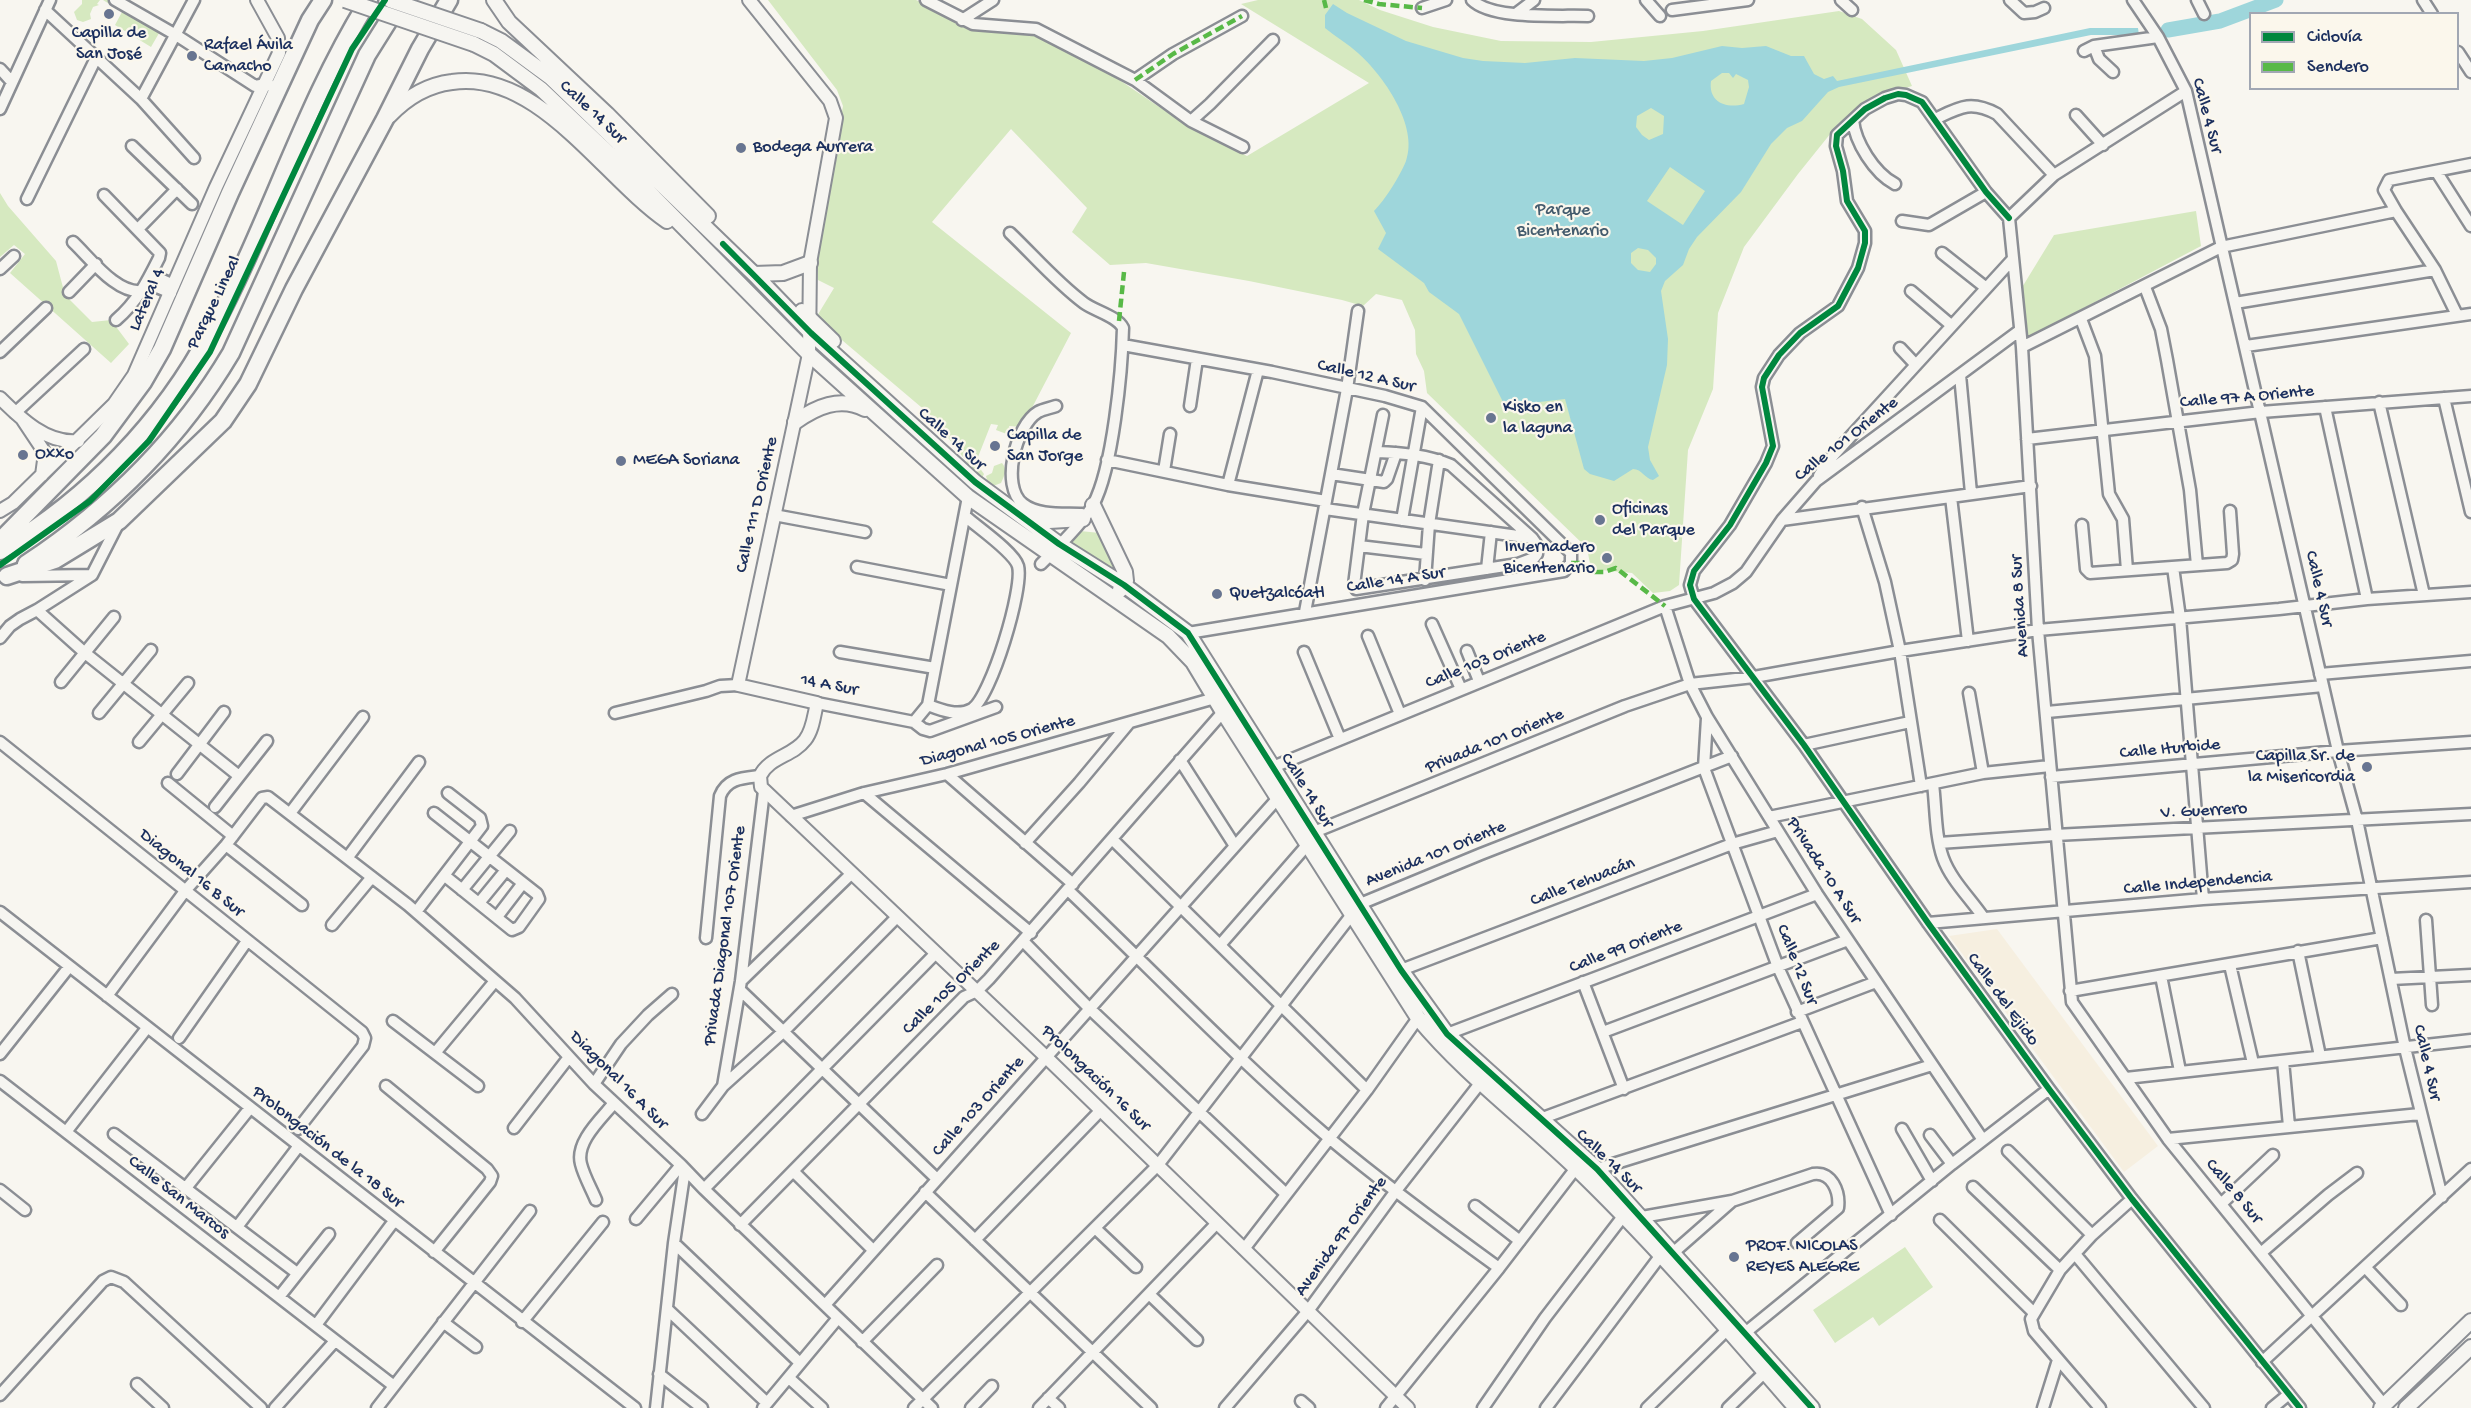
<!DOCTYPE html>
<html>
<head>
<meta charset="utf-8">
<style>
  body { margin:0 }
  #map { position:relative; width:2471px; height:1408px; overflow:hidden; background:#f8f6f0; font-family:"Gochi Hand",sans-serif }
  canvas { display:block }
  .legend { position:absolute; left:2249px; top:12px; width:210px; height:78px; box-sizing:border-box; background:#fbf7ec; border:2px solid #a1a7b3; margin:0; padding:8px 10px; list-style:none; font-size:18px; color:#1b2f5e }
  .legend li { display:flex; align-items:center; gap:12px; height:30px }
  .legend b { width:30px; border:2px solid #a1a7b3 }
</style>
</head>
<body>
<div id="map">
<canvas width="2471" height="1408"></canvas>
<ul class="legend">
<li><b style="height:8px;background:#00873e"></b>Ciclovía</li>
<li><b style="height:8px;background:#58b947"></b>Sendero</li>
</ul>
</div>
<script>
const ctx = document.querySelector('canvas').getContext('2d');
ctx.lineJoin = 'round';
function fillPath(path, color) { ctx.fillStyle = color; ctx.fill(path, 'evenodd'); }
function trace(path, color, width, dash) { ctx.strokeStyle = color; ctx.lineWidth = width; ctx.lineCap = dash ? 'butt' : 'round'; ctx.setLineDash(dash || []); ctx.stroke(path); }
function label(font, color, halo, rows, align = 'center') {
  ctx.font = font + ' "Gochi Hand",sans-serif'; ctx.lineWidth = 4.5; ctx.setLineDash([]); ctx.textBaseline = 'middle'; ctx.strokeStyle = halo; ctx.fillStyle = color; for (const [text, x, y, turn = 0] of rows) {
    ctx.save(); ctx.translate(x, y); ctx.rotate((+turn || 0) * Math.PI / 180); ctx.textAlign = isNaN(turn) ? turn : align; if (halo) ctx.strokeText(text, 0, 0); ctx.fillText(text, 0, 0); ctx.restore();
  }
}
fillPath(new Path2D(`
  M1997,929l161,217 -34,26 -175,-236z`), '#f6efe0');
fillPath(new Path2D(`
  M82,0h18l-3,4 2,1 -6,2 -3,7 1,5 -8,3 -6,-2 -3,-8 8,-8z
  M103,0h11l48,28 -11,19 -36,-22 7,-13z
  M768,0h148l58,27 60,2 81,48 65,44 67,35 122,-73 -128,-79 17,-4h101l21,10 53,17 68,14 90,1 112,-11 136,-20 23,8 34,31 16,36 -29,9 -44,28 -41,51 -54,73 -26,66 -5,76 -25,61 -9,135 -9,6 -17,2 -21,-20 -41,-4 -4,-21 -160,-155 -3,-22 -8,-17 -1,-24 -13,-30 -26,-6 -13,12 -21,-6 -93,-19 -103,-18 -36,2 -38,-33 15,-24 -76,-79 -79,93 139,111 -49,94 -13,-1 3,10 -16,-6 2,-5 -7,-1 -13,33 -7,-1 -2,5 6,2 3,-1 1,5 5,7 -2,4c-19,-17 -31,-40 -49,-57l1,-3 -111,-94 -6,-8 17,-28 -16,-8 -2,-24 27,-150 -6,-16z
  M0,193l8,13 48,55 9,34 27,27 19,-2 18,24 -18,19 -101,-90 15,-19 -11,-9 -14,12z
  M2196,211l5,35 -176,93 -4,-50 33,-54z
  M1002,463c6,7 2,13 -1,20l-8,3 -6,-6 -1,-4 6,-3 2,-7z
  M1080,531l20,2 23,46 -54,-36z
  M1905,1247l28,40 -54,39 -6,-9 -38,26 -22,-33z`), '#d6e9c0');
fillPath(new Path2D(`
  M1333,4l14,9 59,28 57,17 20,3 42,2 50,-5 69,3 28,-3 50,-12 20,2 24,-2 25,10h13l10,18 10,5 9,-3 4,5 253,-53h48l1,7h-48l-252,52 -11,5 -26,29 -15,7 -16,16 -30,48 -44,45 -8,12 -6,16 -18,16 -4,10 7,48 -1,26 -19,82 2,13 9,16 -6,4c-8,-1 -11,-11 -20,-11l-19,12 -24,-7 -6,-5 -19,-70 -60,7 -46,-92 -30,-22 -5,-9 -46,-34 8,-16 -12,-22c11,-11 26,-35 32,-50 13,-35 -23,-86 -48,-108 -10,-9 -22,-16 -33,-25v-13zM1722,73h7l4,5 3,-4 12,6 1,7 -5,17c-18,5 -36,-2 -33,-23zM1651,108l13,8 -1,18 -14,6 -7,-5 -6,-8 1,-11zM1670,167l35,24 -22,34 -36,-24zM1638,248l10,2 8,8v6l-6,8 -12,-2 -7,-7v-10z`), '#9ed6db');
trace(new Path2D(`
  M2166,30l73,-13 37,-17`), '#9ed6db', 2);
trace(new Path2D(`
  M2168,30l52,-9 56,-21`), '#9ed6db', 15);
const minor = new Path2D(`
  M115,0l61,35 79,51 11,-2 13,5
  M926,0l47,24 63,5 99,51 56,41 52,26
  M1472,0c20,20 87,15 116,16
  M1646,0l14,16
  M1841,0l11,10
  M2010,0l14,13 11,-1 9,-4
  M2133,0l25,37 28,54 152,660 19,69 48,228 37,149
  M2197,0l7,14
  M2423,0l9,14
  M1422,8l24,-8
  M45,10l96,89 53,59
  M1672,10l76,-10
  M1517,13l17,-13
  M962,20l31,-20
  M2094,46l5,13 14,13
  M2084,51l10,-5 64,-9
  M2458,52l13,20
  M0,69l12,13
  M1135,80l38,-26 69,-38
  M141,99l53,-99
  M0,109l50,-109
  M2076,115l27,30
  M1935,119c25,-12 36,-19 62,-5l57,61
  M1853,120c2,22 21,53 42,64
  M1191,121l19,-17 63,-64
  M132,146l60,58
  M2436,171l35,55
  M104,195l56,58 -1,5c-12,24 -22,44 -43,62
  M27,199l69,-141
  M2009,218l-23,-26 -64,-90 -16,-7 -8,-1 -13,4 -20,11 -28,26 -1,11 7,25 4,30 18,30v12l-7,25 -20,38 -38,27 -21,22 -15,23 -2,9 11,59 -7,17 -36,62 -36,46 -4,14 4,14 110,146 124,178 121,166 83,110 168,209
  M2009,218l13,129 16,283 34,372 96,137 216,266
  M2009,218l45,-43 132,-84
  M1902,221l27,4 57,-33
  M138,229l39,-40
  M1010,233c24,23 47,50 74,70 11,8 33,13 39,25 -1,42 -10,140 -30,177 -9,17 -38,45 -52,59
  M73,242c18,17 44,53 70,49
  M1942,253l43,34
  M0,269l14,-13
  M151,275l23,10
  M147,283l24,10
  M2145,287l16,42 6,31 23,130 7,75
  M1911,291l40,34
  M69,292l27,-28
  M2235,303l200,-33
  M2457,315l-22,-45 -39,-59 -12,-21 5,-10 82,-16
  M2081,319l14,37 14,138 14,25 4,51
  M1123,345l149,27 113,24 37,11 149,146v10l-7,8 -376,62
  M2246,346l225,-32
  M2022,347l199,-100 175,-36
  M1900,348l16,17
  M0,352l46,-44
  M1960,375l11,118
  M2444,398l27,114
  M2379,402l45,193
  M1056,406c-5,2 -13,3 -18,6 -22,13 -38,74 -15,92 15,12 41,9 59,10
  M1190,406l7,-47
  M2325,407l42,192
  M15,413l69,-64
  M2027,439l234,-27 210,-16
  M1377,452c25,1 51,3 74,13l81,73 5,7v9l-3,4 -16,6 -162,25 -2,-4 9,-71 20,-99
  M1107,460l121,25 98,16
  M1164,471l6,-37
  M1331,474l53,8 3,-3 9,-26
  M1819,476l10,-16 183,-200
  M1228,485l30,-115
  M968,497l-40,208 -14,17 9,7 7,2 66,-24
  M1951,497l17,144
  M1862,507l23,75 15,69 21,135
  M1325,509l207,29
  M774,515l91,17
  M1402,520l20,-113
  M1782,520l249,-34
  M2082,525l4,44 4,4 137,-10 5,-3 1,-6 -3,-43
  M1359,546l67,8
  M857,567l94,18
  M2173,567l7,51 23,281
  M1487,569l4,-37
  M22,576l69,-1
  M1425,580l4,-56 10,-64
  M1665,606l25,78 17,33 110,177 166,246
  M37,610l48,43 154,123
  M1305,612l42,-223 11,-78
  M1432,624l29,65
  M1368,636l32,78
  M0,638l10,-12 10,-7 17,-9 55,-35 26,-51
  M1467,651l12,30
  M840,652l95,16
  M1304,652l36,87
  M2320,674l151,-13
  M61,682l53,-65
  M1969,693l14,80
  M817,703l97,19
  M928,705c13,5 30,12 44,4 19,-12 52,-121 46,-143 -4,-14 -41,-39 -53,-50
  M2047,712l276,-26
  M99,713l52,-63
  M615,713l91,-22 14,-5 18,-1
  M1707,718l-3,50 74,199 113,248
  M0,742l362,290 3,6 -2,8 -65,83
  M139,742l49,-59
  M1804,745l106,-23
  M1180,760l55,86
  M1273,767l392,-161 49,-13 19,-10 13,-11 36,-52 34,-39 203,-150
  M177,774l47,-62
  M947,774l126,110
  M2051,777l287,-26 133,-9
  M168,783l65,53
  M1933,784c3,24 2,51 10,74 8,22 27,40 40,59
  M864,793l167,140
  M215,807l52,-66
  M291,812l72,-95
  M434,813l103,81 2,5 -20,28 -7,3 -67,-54
  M791,816l73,-23 83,-19 268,-76
  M1769,817l214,-44 67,-7
  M1314,832l311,-126 65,-22 64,-7 146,-26 138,-21 241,-21 88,-10 104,-7
  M1112,839l255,251
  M1025,843l54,-60 50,-60
  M1939,843l116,-8 416,-21
  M226,845l76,60
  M348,857l71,-95
  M462,890l48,-59
  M1068,890c87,83 170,170 261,248 55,46 112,88 170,130
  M479,903l27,-33
  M0,912l635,496
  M416,912l66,-86 -2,-8 -32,-25
  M497,917l26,-34
  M2426,920l6,85
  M1928,923l275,-24 268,-17
  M332,925l40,-48
  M706,938l14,-142c7,-18 23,-18 40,-20
  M1024,942l65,66 197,186
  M1220,945l88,-101
  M2298,951l22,105
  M2230,965l23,98
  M1401,970l331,-126 46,-13
  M2161,976l19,95
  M2391,979l80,-4
  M741,981l110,-107
  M1583,982l41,107
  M740,990l197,189
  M2070,991l312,-53
  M107,996l78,-105 41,-46 36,-47 6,-1 140,108 107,93 79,86 87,81 23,24 228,219
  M1797,1012l79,-30
  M393,1021l85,65
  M1603,1032l245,-92
  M1447,1034l370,-140
  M179,1038l68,-97
  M435,1053l60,-72
  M0,1054l69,-87
  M2283,1061l6,65
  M2126,1078l345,-38
  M0,1081l394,305
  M594,1084l27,-40 27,-29 24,-21
  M386,1086l101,83 5,7 -2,6 -56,70
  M723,1086l18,-105 23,-190
  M702,1114l21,-28 60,-54 114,-115
  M1540,1119l262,-97
  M514,1128l55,-71
  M1902,1129l30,52
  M66,1132l81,-104
  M114,1134l183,139
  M1930,1135l22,29
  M2168,1139l252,-25
  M2008,1151l84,84
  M1597,1169l335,-104
  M793,1171l80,79
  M1973,1187l87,83
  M185,1189l65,-81
  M704,1189l232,-236
  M0,1190l25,20
  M925,1192l226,216
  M596,1200c-5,-12 -12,-24 -15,-36 -6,-22 20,-45 33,-61
  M2221,1204l52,-49
  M1475,1206l45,35
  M1642,1217l90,-16 81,-27c19,-3 27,18 25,34l-41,35
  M636,1219l45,-54
  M1940,1220l93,92
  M740,1225l224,-228 13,-6 12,-12 234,-267
  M237,1227l61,-80
  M1095,1228l41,39
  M975,1240l126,-130
  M674,1243l126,120
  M1244,1249l123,-159 51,-72
  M1674,1252l58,-51
  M2262,1252l66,-57 29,-22
  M2075,1254l129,154
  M2366,1268l35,37
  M1149,1294l48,46
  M279,1297l50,-63
  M825,1305l453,-507
  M667,1309l100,94
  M443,1322l33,25
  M522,1322l81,-100
  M316,1325l78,-104
  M1740,1337l212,-173 97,-75
  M862,1342l75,-77
  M2262,1362l209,-193
  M659,1374l43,34
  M789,1378l33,30
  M137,1384l26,24
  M0,1395l103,-114 8,-4 13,5 137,126
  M1048,1398l11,10
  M1301,1401l8,7
  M275,1408l60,-67
  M377,1408l153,-197
  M656,1408l18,-165 11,-74
  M763,1408l75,-90
  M914,1408l244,-243 202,-261 121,-50 251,-98
  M971,1408l21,-22
  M1039,1408l178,-185
  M1225,1408l83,-97 87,-119 86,-110
  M1386,1408l113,-140 77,-100
  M1483,1408l62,-90 79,-103
  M1546,1408l115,-153
  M1647,1408l86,-84
  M1728,1408l37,-36
  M2043,1408l15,-48
  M2100,1408l-66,-77 -3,-12 29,-49 32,-35 40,-36
  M2272,1408l17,-14`);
const tertiary = new Path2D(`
  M749,0l81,101 6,17 -26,145 -1,91 -71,331 79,18c-3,12 -4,27 -12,37 -12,16 -36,17 -45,36l1,11 285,270 362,351
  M0,398c21,21 47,46 78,43
  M23,420l22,33 -3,22
  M0,511l13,-8 101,-99 20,-29 82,-188 63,-134 -1,-15 -21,-38`);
const secondary = new Path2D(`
  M494,0l15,22 98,92 101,102
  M481,31l20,10 49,36 204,197 57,59 164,149 84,62 65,41 64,48 213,337 46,64 150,135 215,239
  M474,44l20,10 47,35 94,89 174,176 159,143 200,139 25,26 30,50 195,306c48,58 110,103 164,156 76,74 145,154 214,234
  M389,116c17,-18 38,-31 63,-34 86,-13 151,95 215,139
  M754,274l29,-1 27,-10
  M802,311l31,30
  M795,422c21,-15 45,-26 70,-13
  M1093,505l32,67 1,9 -6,9
  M1025,518l24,3 34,-2
  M2381,1408l90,-87
  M2406,1408l65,-61`);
const trunk = new Path2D(`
  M0,541l103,-105 40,-54 19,-33 68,-156 80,-173 13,-20
  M0,551c88,-52 163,-129 211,-220 58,-107 93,-227 158,-331
  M26,564c83,-55 154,-125 205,-211l136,-298 32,-51
  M7,576l48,-16 64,-39 104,-100 25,-37 46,-95 91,-170 35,-70 29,-49`);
trace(minor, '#8b8e94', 15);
trace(tertiary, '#8b8e94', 16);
trace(secondary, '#8b8e94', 18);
trace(trunk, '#8b8e94', 21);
trace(minor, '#f6f5f1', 10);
trace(tertiary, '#f6f5f1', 12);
trace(secondary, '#f6f5f1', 14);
trace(trunk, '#f6f5f1', 16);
const secondaryBridge = new Path2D(`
  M345,0l129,44
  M390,0l91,31`);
trace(secondaryBridge, '#8b8e94', 18, []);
trace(secondaryBridge, '#f6f5f1', 14);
trace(new Path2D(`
  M1324,0l2,8
  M1364,0l15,4 43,4
  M1135,80l38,-26 69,-38
  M1119,321l5,-49
  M1571,563h11l9,9h13l12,-4 49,38`), '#58b947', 4.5, [9, 4.5]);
trace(new Path2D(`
  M2009,218l-23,-26 -64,-90 -16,-7 -8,-1 -13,4 -20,11 -28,26 -1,11 7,25 4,30 18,30v12l-7,25 -20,38 -38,27 -21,22 -15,23 -2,9 11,59 -7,17 -36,62 -36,46 -4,14 4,14 110,146 124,178 121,166 83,110 168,209
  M723,244l88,89 164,149 84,62 65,41 64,48 213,337 46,64 150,135 215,239
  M0,565l90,-64 59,-60 61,-89 142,-303 33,-49`), '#00873e', 6);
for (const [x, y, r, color] of [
  [109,14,6,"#687591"],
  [192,56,6,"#687591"],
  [741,148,6,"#687591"],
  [1491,418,6,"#687591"],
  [995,446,6,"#687591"],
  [23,455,6,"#687591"],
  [621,461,6,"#687591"],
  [1600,520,6,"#687591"],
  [1607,558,6,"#687591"],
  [1217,594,6,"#687591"],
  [2367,767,6,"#687591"],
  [1734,1257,6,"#687591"]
]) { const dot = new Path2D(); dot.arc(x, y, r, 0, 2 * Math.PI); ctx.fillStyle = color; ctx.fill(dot); trace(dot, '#fbf7ec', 2); }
label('18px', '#1b2f5e', '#fbf7ec', [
  ["Capilla de",109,34,"center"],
  ["San José",109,55,"center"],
  ["Rafael Ávila",204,46],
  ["Camacho",204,67],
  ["Bodega Aurrera",753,148],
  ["Kisko en",1503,408],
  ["la laguna",1503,429],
  ["Capilla de",1007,436],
  ["San Jorge",1007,457],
  ["Oxxo",35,455],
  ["MEGA Soriana",633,461],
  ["Oficinas",1612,510],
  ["del Parque",1612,531],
  ["Invernadero",1595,548,"right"],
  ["Bicentenario",1595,569,"right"],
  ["Quetzalcóatl",1229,594],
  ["Capilla Sr. de",2355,757,"right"],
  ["la Misericordia",2355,778,"right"],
  ["PROF. NICOLAS",1746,1247],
  ["REYES ALEGRE",1746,1268]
], 'left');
label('18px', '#1b2f5e', '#fbf7ec', [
  ["Calle 14 Sur",592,113,43],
  ["Calle 4 Sur",2206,116,75],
  ["Lateral 4",148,300,-67],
  ["Parque Lineal",215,303,-64],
  ["Calle 12 A Sur",1366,377,13],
  ["Calle 97 A Oriente",2247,398,-5],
  ["Calle 14 Sur",951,440,42],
  ["Calle 101 Oriente",1847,440,-38],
  ["Calle 111 D Oriente",758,505,-77],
  ["Calle 14 A Sur",1396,581,-9],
  ["Calle 4 Sur",2318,589,77],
  ["Avenida 8 Sur",2021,606,-94],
  ["Calle 103 Oriente",1486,661,-22],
  ["14 A Sur",829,686,11],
  ["Diagonal 105 Oriente",998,742,-15],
  ["Privada 101 Oriente",1495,742,-22],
  ["Calle Iturbide",2170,750,-5],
  ["Calle 14 Sur",1306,791,58],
  ["V. Guerrero",2204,812,-3],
  ["Avenida 101 Oriente",1436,855,-22],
  ["Privada 10 A Sur",1823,871,57],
  ["Diagonal 16 B Sur",191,874,39],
  ["Calle Tehuacán",1583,883,-21],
  ["Calle Independencia",2198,884,-5],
  ["Privada Diagonal 107 Oriente",726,936,-82],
  ["Calle 99 Oriente",1626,948,-21],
  ["Calle 12 Sur",1796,965,68],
  ["Calle 105 Oriente",952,988,-44],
  ["Calle del Ejido",2002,1000,54],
  ["Calle 4 Sur",2426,1063,77],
  ["Prolongación 16 Sur",1095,1079,44],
  ["Diagonal 16 A Sur",618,1081,45],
  ["Calle 103 Oriente",979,1107,-48],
  ["Prolongación de la 18 Sur",327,1148,38],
  ["Calle 14 Sur",1608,1162,44],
  ["Calle 8 Sur",2233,1192,50],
  ["Calle San Marcos",178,1198,38],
  ["Avenida 97 Oriente",1342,1237,-54]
]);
label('18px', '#435b6d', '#fbf7ec', [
  ["Parque",1563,211],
  ["Bicentenario",1563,232]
]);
</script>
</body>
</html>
